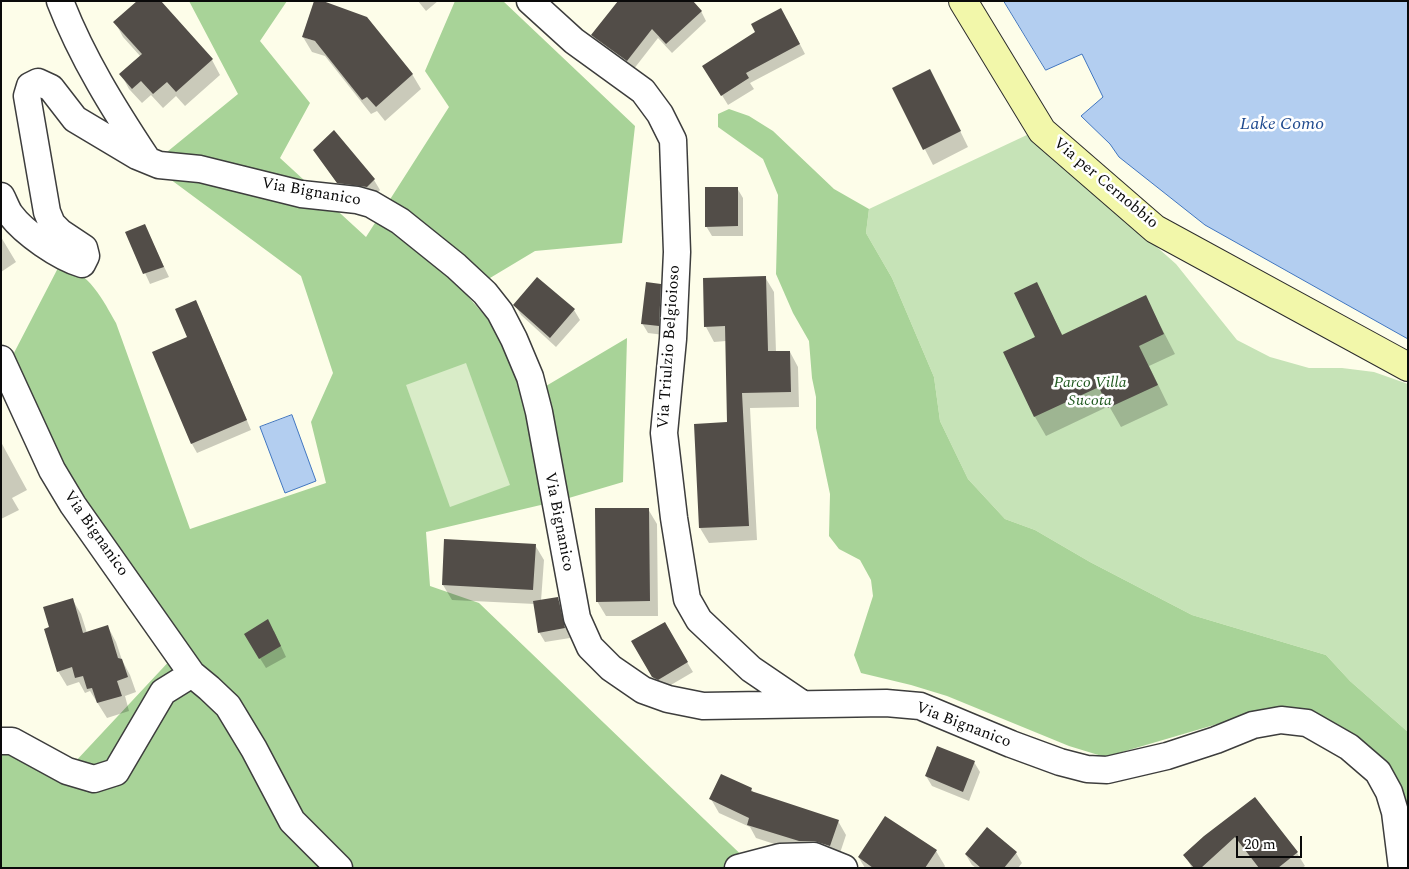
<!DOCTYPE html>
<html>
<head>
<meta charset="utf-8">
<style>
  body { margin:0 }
  #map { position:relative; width:1409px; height:869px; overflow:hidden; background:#fdfde9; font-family:Spectral,serif }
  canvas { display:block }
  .frame { position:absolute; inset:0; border:2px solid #0a0a0a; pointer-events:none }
  .scale { position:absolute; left:1236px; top:836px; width:66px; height:22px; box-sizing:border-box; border:2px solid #0a0a0a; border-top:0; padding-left:6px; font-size:15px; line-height:18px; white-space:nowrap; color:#0a0a0a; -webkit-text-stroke:4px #fff; paint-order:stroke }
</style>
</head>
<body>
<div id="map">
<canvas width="1409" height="869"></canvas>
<div class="frame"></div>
<div class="scale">20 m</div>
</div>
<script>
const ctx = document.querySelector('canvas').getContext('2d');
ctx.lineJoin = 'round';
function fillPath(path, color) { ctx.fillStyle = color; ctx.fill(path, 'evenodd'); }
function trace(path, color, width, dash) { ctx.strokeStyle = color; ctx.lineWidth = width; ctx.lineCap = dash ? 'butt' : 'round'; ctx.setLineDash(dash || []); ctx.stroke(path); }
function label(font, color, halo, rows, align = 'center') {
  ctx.font = font + ' Spectral,serif'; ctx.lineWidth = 5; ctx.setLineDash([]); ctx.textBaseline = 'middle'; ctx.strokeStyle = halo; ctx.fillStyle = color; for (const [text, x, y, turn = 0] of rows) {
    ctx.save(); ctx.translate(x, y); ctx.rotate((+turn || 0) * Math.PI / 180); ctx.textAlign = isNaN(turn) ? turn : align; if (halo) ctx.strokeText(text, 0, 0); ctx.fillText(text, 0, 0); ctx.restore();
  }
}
fillPath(new Path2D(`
  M1029,134l147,130 61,76 33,17 39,11h33l32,4 34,12v348l-58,-51 -24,-26 -134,-40 -102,-53 -55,-32 -30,-11 -37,-40 -28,-58 -6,-44 -42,-99 -26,-45 3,-24z`), '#c6e3b7');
fillPath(new Path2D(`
  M189,1h98l-27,40 50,62 -30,55 86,79 83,-130 -24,-36 30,-70h48l132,125 -13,117 -87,8 -70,42 81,93 81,-48 -4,144 -61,18 -136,32 4,54 49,17 276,265h-754v-114l73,9 100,-107 -172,-280 56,-108c29,-2 46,34 58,55l74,206 136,-46 -15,-61 22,-49 -32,-97 -150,-111 87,-71z
  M729,109l20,7 24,15 61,58 35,20 -3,24 26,45 42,99 6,44 28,58 37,40 30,11 55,32 102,53 134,40 24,26 58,51v92l-4,-22 -16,-40 -32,-23 -108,-24 -143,42 -36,-11 -122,-50 -36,-11 -50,-12 -7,-18 19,-59 -2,-16 -11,-20 -21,-11 -10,-13 1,-42 -14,-66v-31l-4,-19 -3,-37 -16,-28 -17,-39 2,-79 -15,-36 -45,-32v-13z`), '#a8d398');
fillPath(new Path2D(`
  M466,363l44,122 -60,22 -44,-122z`), '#d9ecc8');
const water = new Path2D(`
  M1004,1h404v338l-203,-114 -86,-68 -9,-13 -29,-28 22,-19 -21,-43 -36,16z
  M292,415l24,66 -31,12 -25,-66z`);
fillPath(water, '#b3cef0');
trace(water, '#4176c0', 1);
fillPath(new Path2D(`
  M418,1h20l-12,10z
  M701,11l5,10 -34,32 -14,-15 -25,32 -35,-25 -5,-10z
  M787,19l18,35 -55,29 4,6 -26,16 -18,-29z
  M115,22l97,38 8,15 -35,31 -9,-10 -13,12 -12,-13 -9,8 -13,-14 -8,-15 20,-17 -18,-20z
  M303,37l109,37 9,15 -36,32 -8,-10 -6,3 -46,-58 -13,-4z
  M938,86l30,61 -35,18 -39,-76z
  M314,150l60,30 6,10 -7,7 -29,-4z
  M737,188l6,10v38h-31l-6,-10z
  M144,225l25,52 -19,7 -23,-51z
  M1,237l15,25 -15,10z
  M765,277l9,15 2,60h14l8,15 1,40 -49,1 7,132 -48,3 -9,-15 -5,-103 33,-2 -2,-82 -12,1 -8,-15z
  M1036,284l27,52 82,-40 30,58 -26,12 19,39 -47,22 -12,-21 -63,30 -11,-19 -30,-65 31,-15z
  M660,285l6,10 -2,40 -16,-2 -6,-10z
  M195,302l6,10 50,118 -54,23 -5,-9 -3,-106z
  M515,305l59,5 6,10 -24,27 -35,-32z
  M1,442l26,48 -15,8 7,12 -18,9z
  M648,509l9,15 1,92h-52l-9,-15z
  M535,545l9,15 -3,41 16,-2 6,10 7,29 -25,4 -6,-10 -4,-28 -83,-4 -9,-15z
  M72,599l9,15 6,19 21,-6 8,15 6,18 8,15 6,17 -11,4 4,15 -22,7 -17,-27 -5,2 -6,-11 -12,4 -9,-15 -8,-43z
  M664,624l29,48 -29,17 -5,-2 -26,-45z
  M274,631l12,26 -20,11 -15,-24z
  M974,762l6,10 -11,29 -37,-15 -6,-10z
  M751,789l3,4 84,28 8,14 -8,24 -30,-4 -52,-17 -6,-11 -31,-14 -8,-14z
  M1254,798l43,55 8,13 -3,2h-110l-7,-13z
  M936,851l9,15 -1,2h-79l-6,-10z
  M1016,853l6,10 -4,5h-42l-4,-3 -6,-10z`), '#0003');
fillPath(new Path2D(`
  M137,1h24l52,58 -37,33 -9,-10 -14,12 -12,-13 -9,8 -13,-15 23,-20 -29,-32z
  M314,1h9l44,16 46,57 -37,33 -9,-10 -5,3 -47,-59 -13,-4z
  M618,1h75l9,10 -36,33 -14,-15 -25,32 -36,-26z
  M781,8l19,36 -54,29 3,5 -28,18 -19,-30 53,-34 -4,-8z
  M930,69l31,62 -38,19 -31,-62z
  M334,130l41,49 -8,8 -30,-4 -24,-33z
  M705,187h33v39l-33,1z
  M145,224l19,43 -21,7 -18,-42z
  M766,276l2,75h22l1,41 -49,1 7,133 -50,2 -5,-104 33,-2 -2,-96 -21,1 -1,-49z
  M537,277l38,32 -25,29 -37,-33z
  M646,282l15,2 -2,42 -18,-2z
  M1037,282l25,53 84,-40 18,39 -25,12 19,39 -50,23 -9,-21 -65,30 -31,-65 32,-15 -21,-44z
  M196,300l51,120 -56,24 -39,-92 35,-15 -12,-28z
  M595,508h54l1,93 -54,1z
  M444,539l92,5 -3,46 -91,-5z
  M558,597l7,31 -27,5 -5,-32z
  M73,598l10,35 25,-8 10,33 4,1 6,18 -11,4 5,15 -25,7 -5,-15 -5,1 -4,-13 -8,2 -3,-11 -15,5 -13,-43 5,-2 -6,-20z
  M268,619l13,27 -22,13 -15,-25z
  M665,622l23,40 -30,18 -6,-3 -21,-36z
  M937,746l38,15 -12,31 -38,-16z
  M721,774l31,14 -1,3 88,29 -9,26 -16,-5h-15l-52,-16 2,-7 -40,-19z
  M1255,797l43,55 -20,16h-19l-24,-31 -34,31h-7l-11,-13 21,-19z
  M885,816l52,34 -12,18h-52l-15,-11z
  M987,827l30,25 -13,16h-23l-16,-14z`), '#524d48');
const minor = new Path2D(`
  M60,1c22,57 54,108 87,158
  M530,1l44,40 69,50 17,23 13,26 4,112 -4,87 -9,94 10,85 13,81 12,21 52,49 50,34
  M1,196c3,5 5,12 9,18 14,19 49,43 72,50l4,-8 -2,-8 -24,-16 -8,-8 -5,-12 -20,-116 3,-10 8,-4 13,6 24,31 62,37 22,9 41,4 101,25 56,6 14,4 29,17 56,45 29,27 15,19 14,27 16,38 9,35 38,206 13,29 21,21 32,22 25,9 35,7 183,-3 34,3 91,38 49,18 27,7 20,1 60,-14 49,-16 37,-15 28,-5 26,3 42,24 29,25 11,20 6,20 7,56
  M1,359l51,111 21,35 119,169 17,14 19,18 26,43 38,72 47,47
  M1,741h11l55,30 27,8 22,-7 47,-80 29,-18
  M738,868l42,-11 34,-1 30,12`);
const secondary = new Path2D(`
  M963,1l79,130 113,98 253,138`);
trace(minor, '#3d3d3d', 29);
trace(secondary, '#2c2c2c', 30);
trace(minor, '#fff', 26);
trace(secondary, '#f2f7aa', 28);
label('16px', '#0a0a0a', '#fff', [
  ["Via per Cernobbio",1105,184,40],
  ["Via Bignanico",311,193,10],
  ["Via Triulzio Belgioioso",670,347,-86],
  ["Via Bignanico",558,522,79],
  ["Via Bignanico",95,534,55],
  ["Via Bignanico",963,726,21]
]);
label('italic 16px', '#235b22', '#fff', [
  ["Parco Villa",1090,384],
  ["Sucota",1090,402]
]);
label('italic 18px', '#204b8f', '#fff', [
  ["Lake Como",1282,125]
]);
</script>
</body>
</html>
